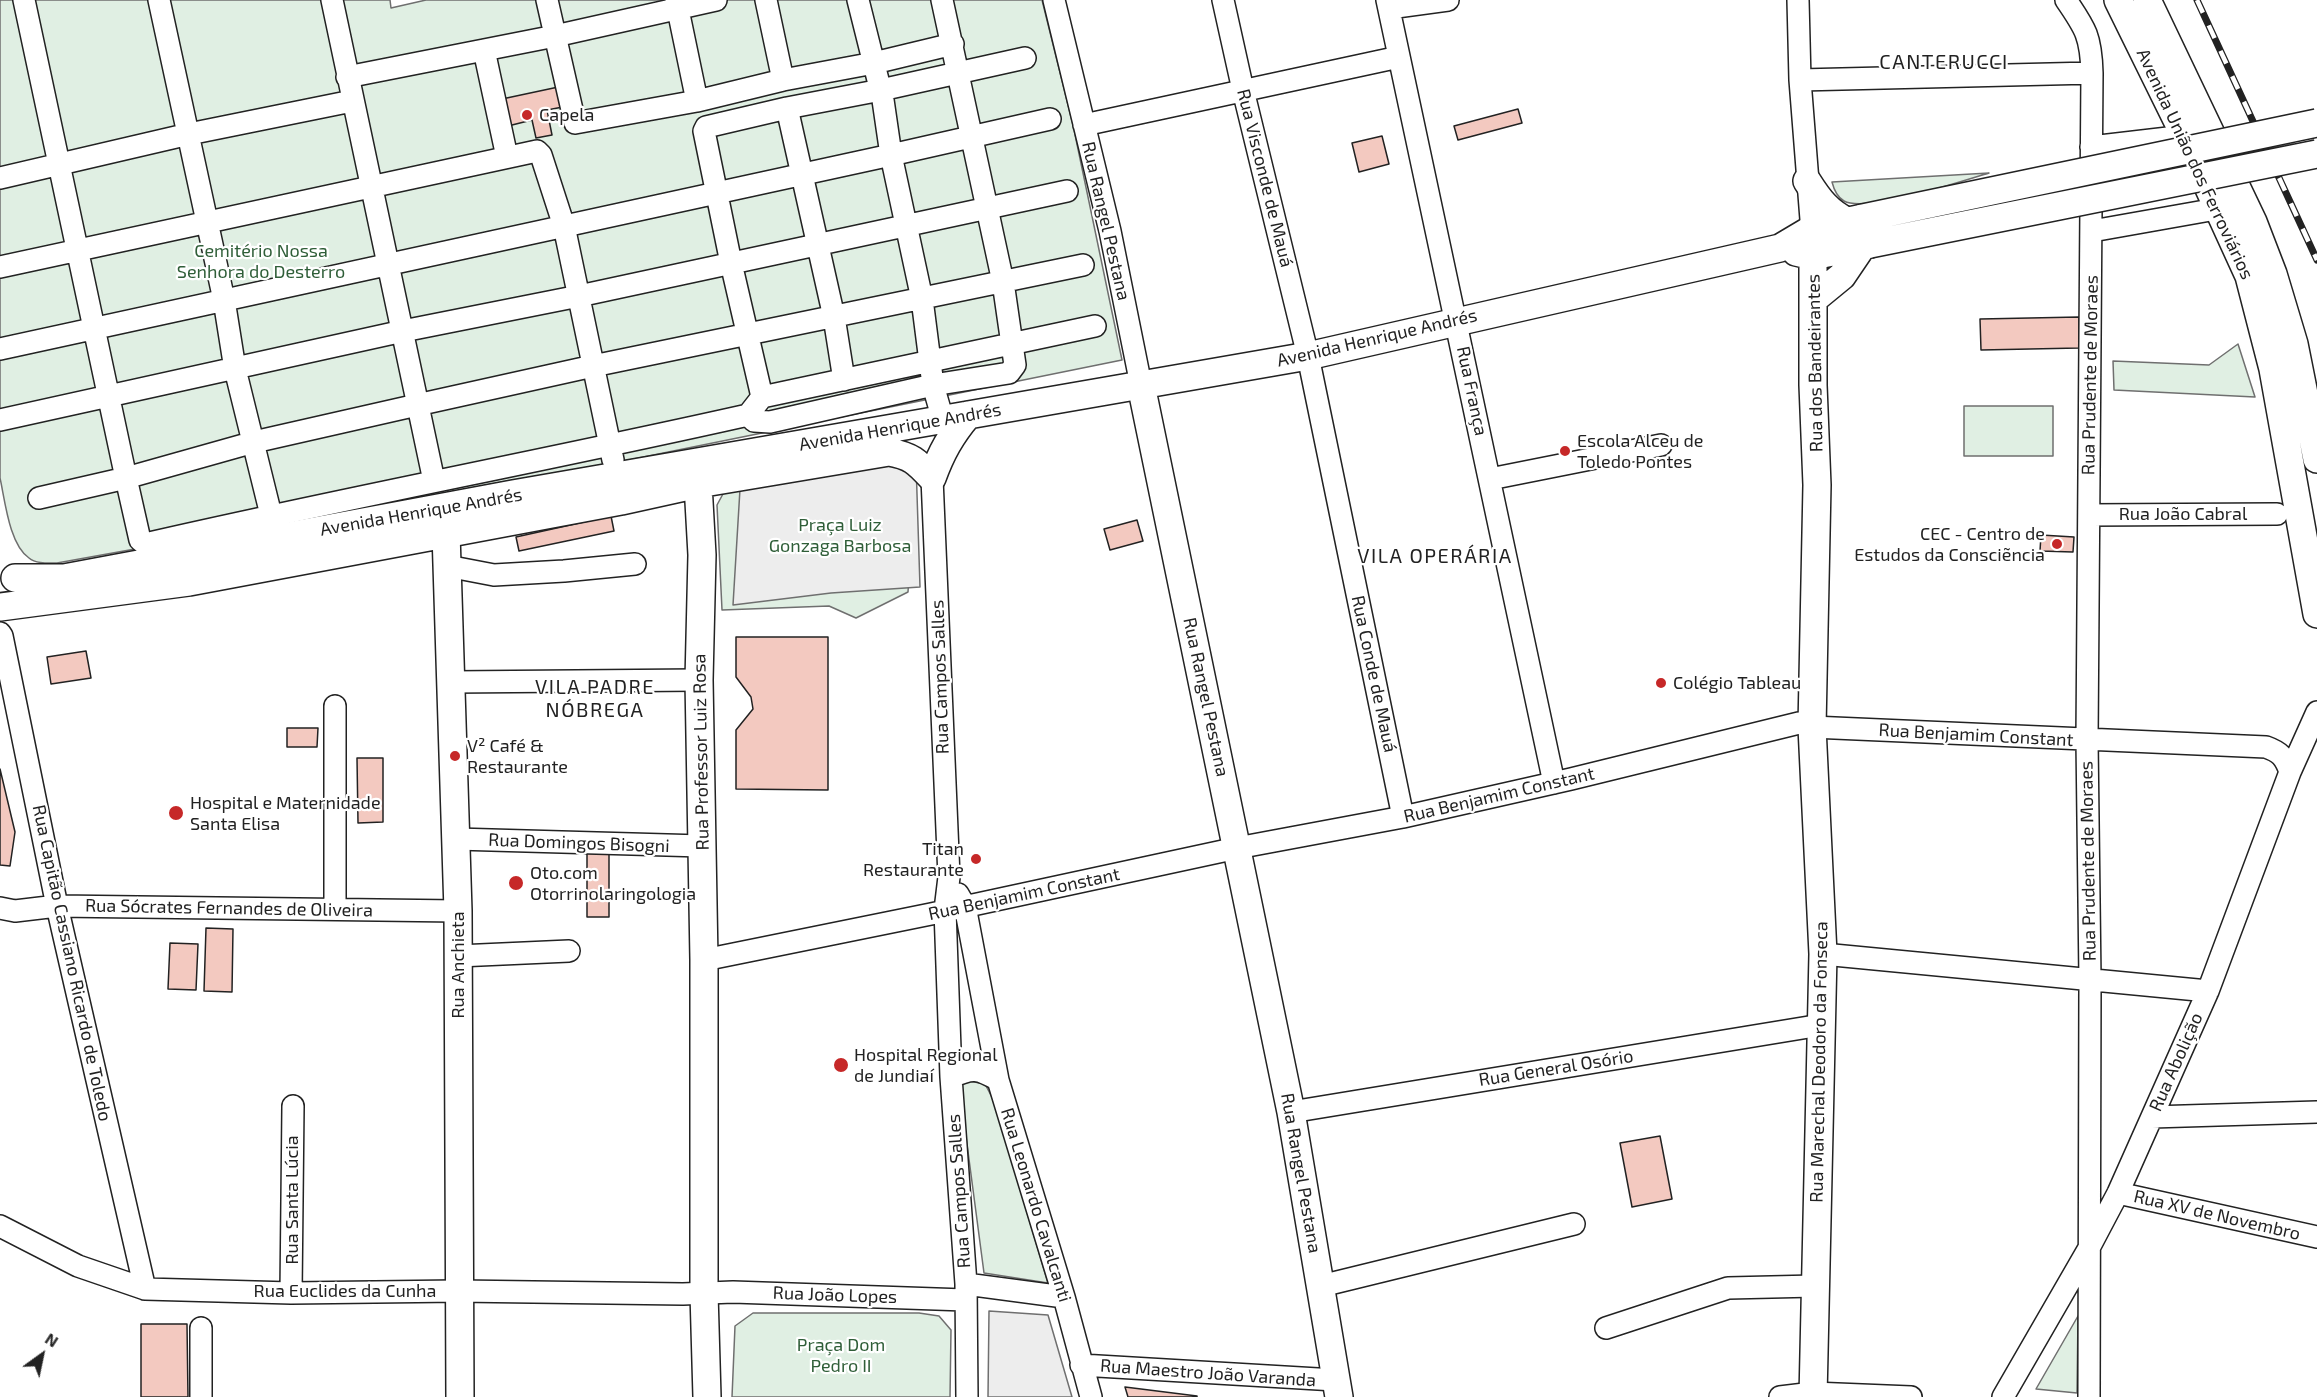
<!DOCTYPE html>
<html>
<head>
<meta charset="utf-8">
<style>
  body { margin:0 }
  #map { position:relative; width:2317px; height:1397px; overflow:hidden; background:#fff; font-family:"Exo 2",sans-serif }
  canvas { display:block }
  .north { position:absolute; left:12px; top:1325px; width:60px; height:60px; -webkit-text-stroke:4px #fff; paint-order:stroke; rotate:33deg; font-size:16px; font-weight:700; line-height:24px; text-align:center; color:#222 }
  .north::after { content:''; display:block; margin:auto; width:21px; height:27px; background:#222; clip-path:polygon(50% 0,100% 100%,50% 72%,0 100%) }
</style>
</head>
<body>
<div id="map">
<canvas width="2317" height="1397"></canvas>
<div class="north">N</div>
</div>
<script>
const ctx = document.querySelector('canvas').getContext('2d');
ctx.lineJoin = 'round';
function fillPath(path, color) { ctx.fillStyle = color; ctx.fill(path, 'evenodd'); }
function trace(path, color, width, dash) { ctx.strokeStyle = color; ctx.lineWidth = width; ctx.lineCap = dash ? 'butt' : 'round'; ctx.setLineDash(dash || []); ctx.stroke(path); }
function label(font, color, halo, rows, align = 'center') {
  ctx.font = font + ' "Exo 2",sans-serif'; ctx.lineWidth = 4.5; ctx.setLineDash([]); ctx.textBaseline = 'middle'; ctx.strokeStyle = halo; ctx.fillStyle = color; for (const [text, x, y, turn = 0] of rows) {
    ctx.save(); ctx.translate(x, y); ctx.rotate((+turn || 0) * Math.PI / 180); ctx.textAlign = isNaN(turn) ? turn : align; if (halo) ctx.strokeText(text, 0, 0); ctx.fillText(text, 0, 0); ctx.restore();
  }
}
const green = new Path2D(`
  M0,0h390l1,8 35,-8h616l31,125 49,235 -508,103 -557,100c-9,0 -21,1 -28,-5 -20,-14 -24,-58 -29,-80z
  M1989,173c-26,8 -123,40 -145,28 -7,-4 -10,-11 -12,-19z
  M2238,344l17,53 -141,-7 -1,-29 96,4z
  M1964,406h89v50h-89z
  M916,463l-8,129 -52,26 -27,-12 -107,4 -5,-105 7,-13z
  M969,1081l16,3 9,17 54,182 -64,-10 -24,-182 2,-6z
  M753,1313h166l20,3 12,14 -1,67h-218l3,-71z
  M2078,1316l-1,77 -41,-4z`);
fillPath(green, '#e0efe3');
trace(green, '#6f6f6f', 1.5);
const parking = new Path2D(`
  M842,461l74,2 4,124 -89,6 -98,12 7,-116z
  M989,1311l59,4 24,82h-84z`);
fillPath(parking, '#ededed');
trace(parking, '#6f6f6f', 1.5);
const building = new Path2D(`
  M563,86l5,20 -21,4 5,25 -16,3 -4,-18 -24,6 -6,-27z
  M1518,109l4,14 -64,17 -4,-14z
  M1382,136l7,28 -30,8 -7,-29z
  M2079,317v31l-98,2 -1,-31z
  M611,516l3,15 -95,20 -3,-14z
  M1137,520l6,21 -33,9 -6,-21z
  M2041,535l33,2 -1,15 -33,-1z
  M736,637h92v153l-92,-1v-59l17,-21 -2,-12 -15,-20z
  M86,651l5,27 -40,6 -4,-27z
  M287,728h31l-1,19h-30z
  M357,758h26v64l-25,1z
  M0,769l15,63 -5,34 -10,-1z
  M587,848h22v69h-22z
  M206,928l27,1 -1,63 -28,-1z
  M170,943l28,1 -2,46 -28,-1z
  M1660,1136l12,63 -40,8 -12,-64z
  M141,1324h46l1,73h-47z
  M1125,1387l72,9v1h-69z`);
fillPath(building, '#f3c9c0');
trace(building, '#222', 1.5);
const minor = new Path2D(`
  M24,0l102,478 14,62 5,4c200,-46 403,-84 603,-129l14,-18 333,-71
  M159,0l65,300 11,69 36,146
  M332,0l102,481
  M547,0l28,123 122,-22 86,-21
  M676,0l21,101
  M766,0l17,80 91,-17 79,-19
  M858,0l25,100 8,55 31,144 11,86 10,35
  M1054,0l56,231 31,154
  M1223,0l20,90 65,266 95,461
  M1387,0l167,783
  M1798,0l2,80 13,165
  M2066,0c20,29 25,37 26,73l-5,667 3,240 -1,417
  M1389,8l59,-8
  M484,50l23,107
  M347,77l208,-41 161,-36
  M1800,80l292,-7
  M787,108l47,209 10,63
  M1084,125l315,-68
  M2091,147l94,-11
  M0,178l189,-44 163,-33
  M2092,231l141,-25
  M0,267l537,-116 4,4 23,71 49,234
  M0,349l891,-194 159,-36
  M762,397l-31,-134 -27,-132 2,-4 81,-19 94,-18 144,-32
  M748,415l6,6 16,1 163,-37 76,-12 6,-8 -12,-83 -61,-282
  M0,420l403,-89 176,-35 488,-105
  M932,478l17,399 -4,33 6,167 15,207 1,113
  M1490,479l171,-34
  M39,498l87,-20 128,-36 163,-37 176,-39 490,-101
  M2089,515l188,-1
  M447,566l47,9 70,-4 71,-7
  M0,633l2,3 55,270 88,383
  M452,682l247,-2
  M335,706v203
  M456,839l246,7
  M958,894l7,12 33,174 66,217 27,100
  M0,908l15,3 42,-5 401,5
  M1823,954l385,37
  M458,956l111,-5
  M704,960l227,-46 306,-66 166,-31 168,-38 228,-56 13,4 454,20c14,5 19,10 24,25
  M951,1077c22,-9 26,-9 47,3
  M1291,1112l530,-87
  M2152,1117l165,-5
  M2118,1193l199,44
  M0,1226l78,40 67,23 146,4 167,-2 225,3 50,-2 232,8
  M966,1284l98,13
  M1321,1286l253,-62
  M291,1293l2,-187
  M201,1328v69
  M1606,1328l122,-40 87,-2
  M1081,1365l254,15
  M1780,1397l33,-4 98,4
  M2003,1397l86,-149 29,-55 90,-202 82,-219 27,-60`);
const major = new Path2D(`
  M2118,0l67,136 64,140 24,93 44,245
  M2147,0l106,222 20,52 21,70 23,115
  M1807,181c12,19 21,31 41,41
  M1796,252l17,4 57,-12
  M1814,299l28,-23 21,-31
  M1141,385l150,727 48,285
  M694,466l4,18 4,71 -3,125 5,280v333l3,104
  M454,518l-8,15 12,378 2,486
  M15,578h49l449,-84 795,-138 472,-108 32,-19 51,-11
  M0,607l189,-25 432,-81 77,-17 191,-32c23,4 28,10 43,26 9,-25 19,-43 36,-63
  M1813,1397l10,-443 -11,-227 5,-242 -4,-100v-129`);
trace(minor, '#222', 24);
trace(major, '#222', 30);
trace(minor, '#fff', 21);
trace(major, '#fff', 27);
const rail = new Path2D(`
  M2197,0l120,260`);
trace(rail, '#222', 7);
trace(rail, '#fff', 4.5, [14]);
const majorBridge = new Path2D(`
  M1863,218l454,-95
  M1870,244l447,-90`);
trace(majorBridge, '#222', 30, []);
trace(majorBridge, '#fff', 27);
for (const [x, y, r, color] of [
  [527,115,6,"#c62828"],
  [1565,451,6,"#c62828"],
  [2057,544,6,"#c62828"],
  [1661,683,6,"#c62828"],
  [455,756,6,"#c62828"],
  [176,813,8,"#c62828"],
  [976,859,6,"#c62828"],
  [516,883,8,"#c62828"],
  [841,1065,8,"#c62828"]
]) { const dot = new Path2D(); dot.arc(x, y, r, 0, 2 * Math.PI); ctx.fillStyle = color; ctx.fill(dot); trace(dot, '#fff', 2); }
label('18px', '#222', '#fff', [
  ["Capela",539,115],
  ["Escola Alceu de",1577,441],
  ["Toledo Pontes",1577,462],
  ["CEC - Centro de",2045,534,"right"],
  ["Estudos da Consciẽncia",2045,555,"right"],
  ["Colégio Tableau",1673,683],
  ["V² Café &",467,746],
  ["Restaurante",467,767],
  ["Hospital e Maternidade",190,803],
  ["Santa Elisa",190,824],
  ["Titan",964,849,"right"],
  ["Restaurante",964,870,"right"],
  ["Oto.com",530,873],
  ["Otorrinolaringologia",530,894],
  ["Hospital Regional",854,1055],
  ["de Jundiaí",854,1076]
], 'left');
label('18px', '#222', '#fff', [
  ["Avenida União dos Ferroviários",2195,164,65],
  ["Rua Visconde de Mauá",1265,178,76],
  ["Rua Rangel Pestana",1106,221,77],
  ["Avenida Henrique Andrés",1377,338,-13],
  ["Rua dos Bandeirantes",1815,363,-91],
  ["Rua Prudente de Moraes",2090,375,-89],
  ["Rua França",1472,391,78],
  ["Avenida Henrique Andrés",900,427,-10],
  ["Avenida Henrique Andrés",421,512,-10],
  ["Rua João Cabral",2183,514],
  ["Rua Conde de Mauá",1374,674,78],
  ["Rua Campos Salles",940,677,-92],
  ["Rua Rangel Pestana",1206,697,78],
  ["Rua Benjamim Constant",1976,735,3],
  ["Rua Professor Luiz Rosa",701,752,-91],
  ["Rua Benjamim Constant",1499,795,-13],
  ["Rua Domingos Bisogni",579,843,2],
  ["Rua Prudente de Moraes",2088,861,-91],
  ["Rua Benjamim Constant",1024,894,-12],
  ["Rua Sócrates Fernandes de Oliveira",229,908,1],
  ["Rua Capitão Cassiano Ricardo de Toledo",72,963,78],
  ["Rua Anchieta",458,965,-90],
  ["Rua Marechal Deodoro da Fonseca",1819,1062,-89],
  ["Rua Abolição",2176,1062,-66],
  ["Rua General Osório",1556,1068,-9],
  ["Rua Rangel Pestana",1301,1173,80],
  ["Rua Campos Salles",959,1191,-94],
  ["Rua Santa Lúcia",292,1200,-90],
  ["Rua Leonardo Cavalcanti",1036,1205,73],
  ["Rua XV de Novembro",2217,1215,13],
  ["Rua Euclides da Cunha",345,1291],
  ["Rua João Lopes",835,1295,2],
  ["Rua Maestro João Varanda",1208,1373,4]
]);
label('18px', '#2f5e38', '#fff', [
  ["Cemitério Nossa",261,251],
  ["Senhora do Desterro",261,272],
  ["Praça Luiz",840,525],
  ["Gonzaga Barbosa",840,546],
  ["Praça Dom",841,1345],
  ["Pedro II",841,1366]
]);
ctx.letterSpacing = '1.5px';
label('20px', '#222', '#fff', [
  ["CANTERUCCI",1944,62],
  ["VILA OPERÁRIA",1435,556],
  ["VILA PADRE",595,687],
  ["NÓBREGA",595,710]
]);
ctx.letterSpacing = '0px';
</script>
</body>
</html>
